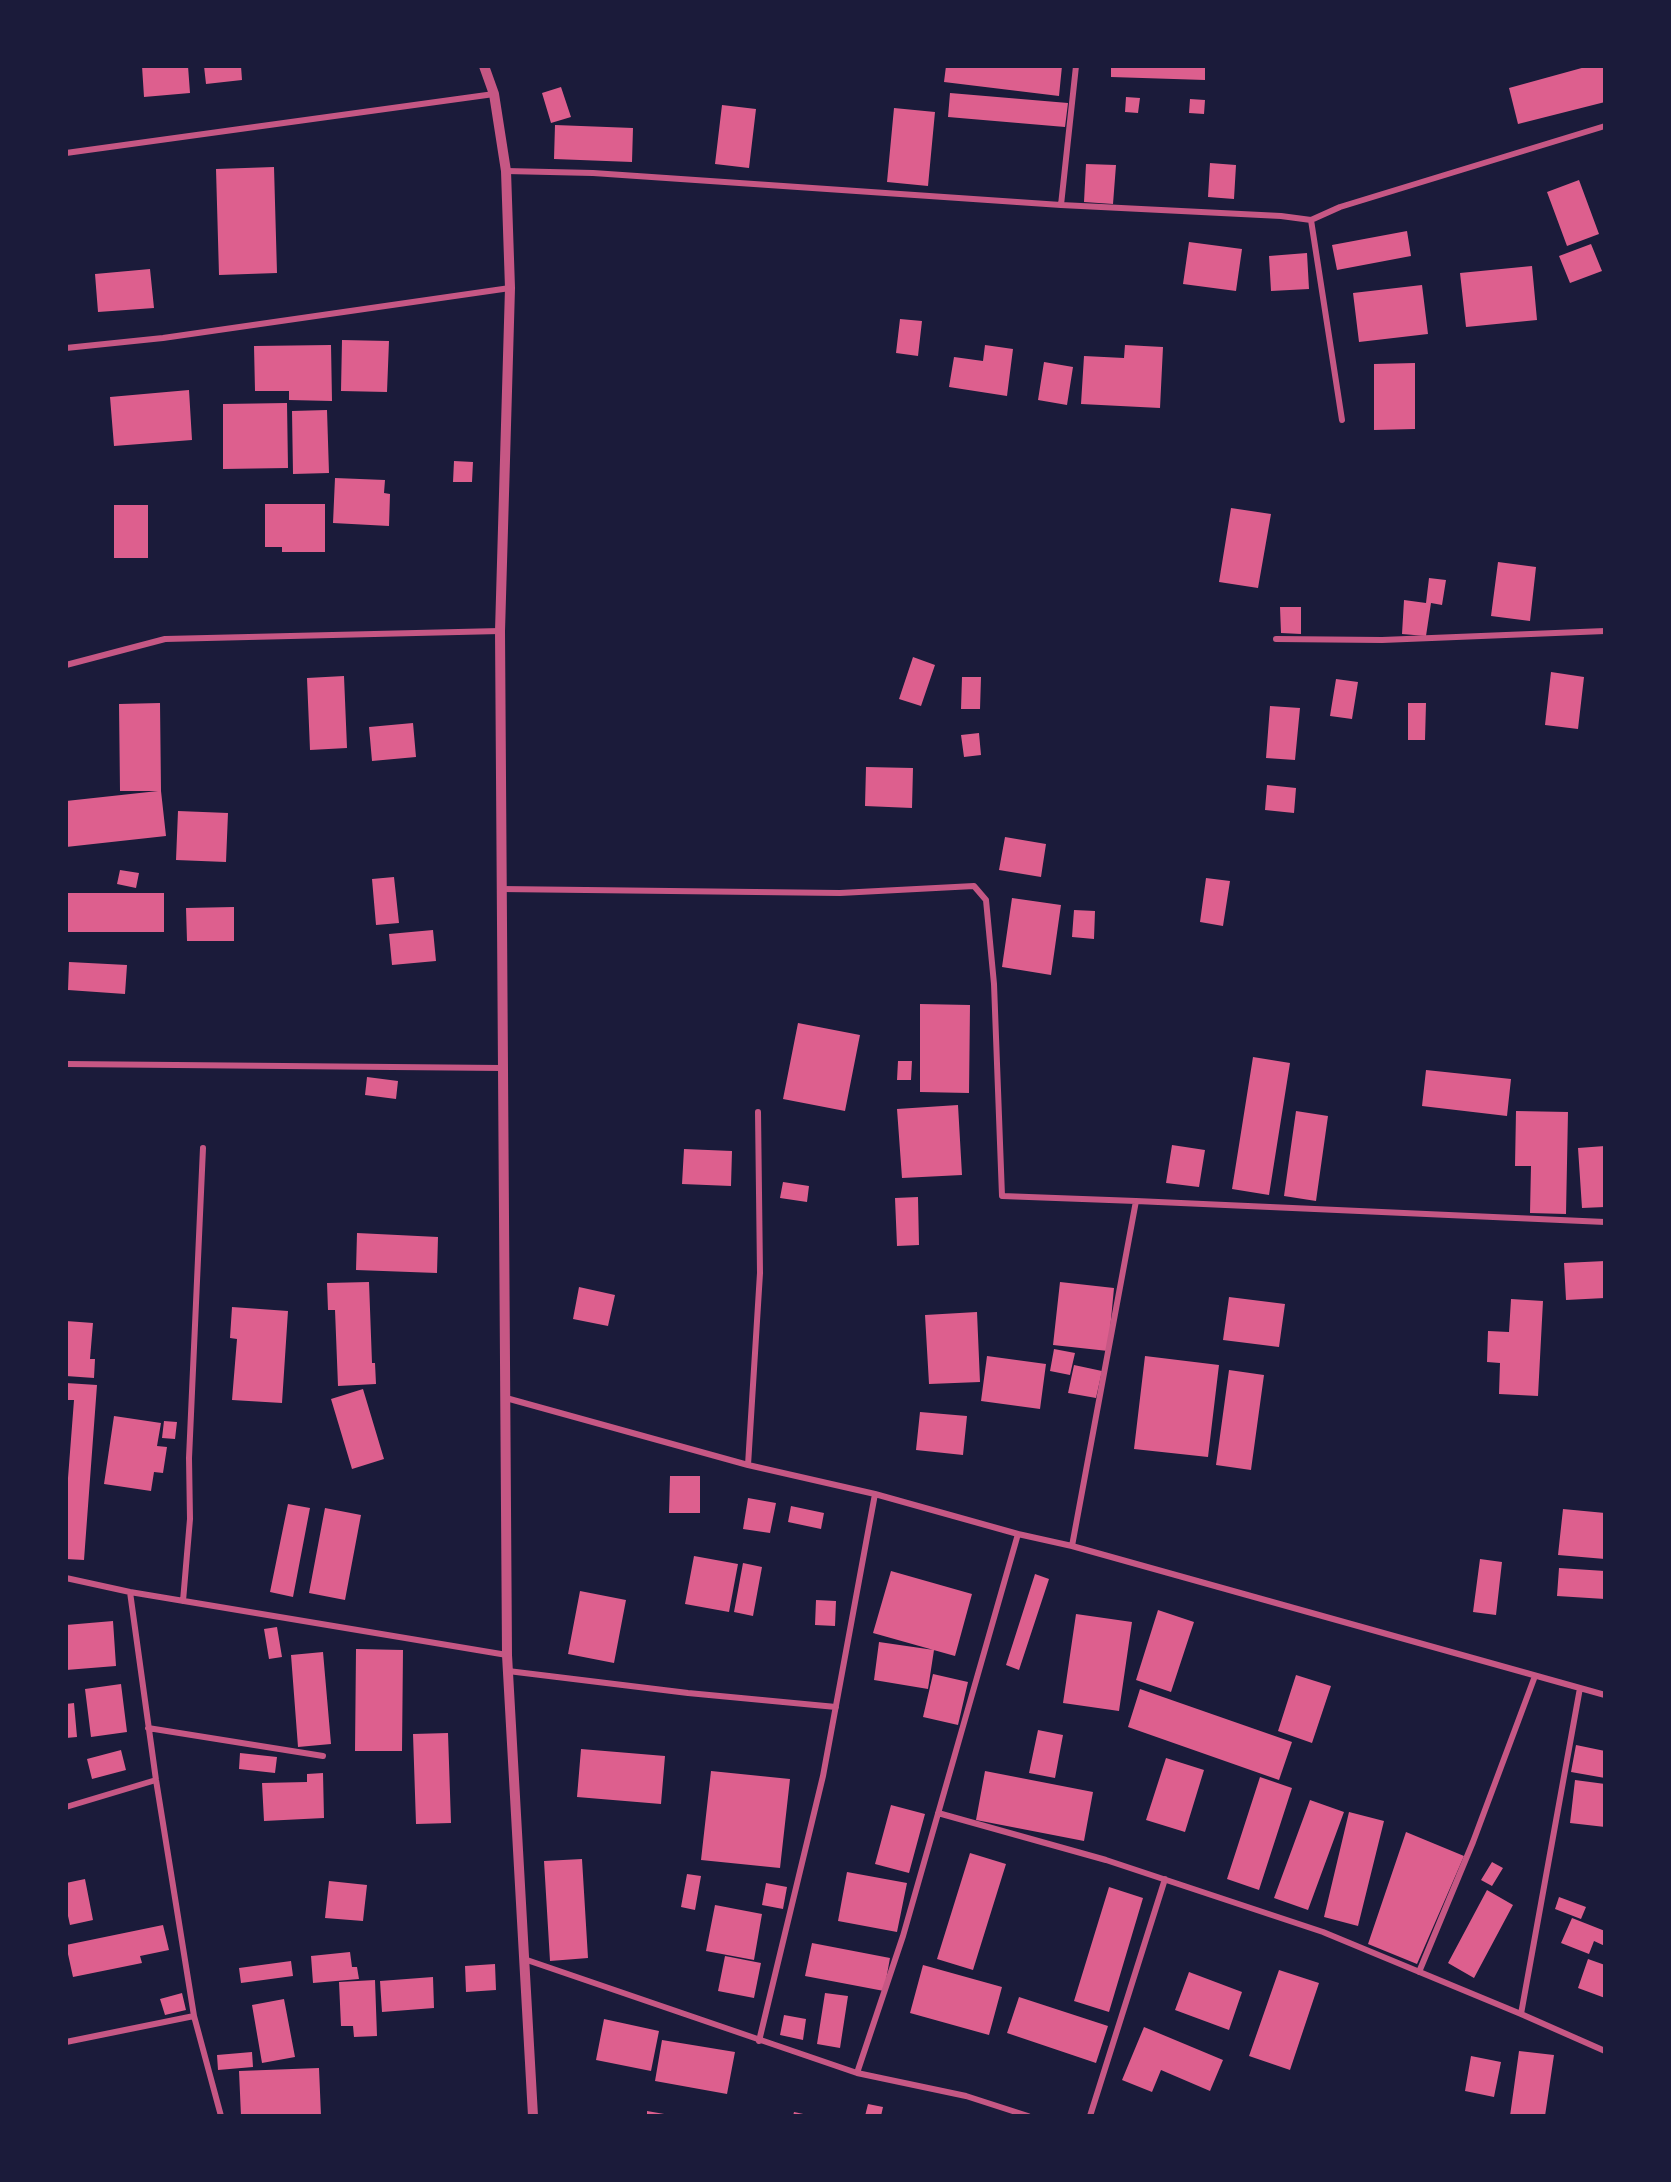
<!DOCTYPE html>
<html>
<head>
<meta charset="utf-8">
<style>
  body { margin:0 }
  #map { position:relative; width:1671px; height:2182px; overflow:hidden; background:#1b1b3a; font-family:"Alegreya Sans",sans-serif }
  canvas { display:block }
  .frame { position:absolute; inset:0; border:68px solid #1b1b3a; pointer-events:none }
</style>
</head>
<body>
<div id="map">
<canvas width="1671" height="2182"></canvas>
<div class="frame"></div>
</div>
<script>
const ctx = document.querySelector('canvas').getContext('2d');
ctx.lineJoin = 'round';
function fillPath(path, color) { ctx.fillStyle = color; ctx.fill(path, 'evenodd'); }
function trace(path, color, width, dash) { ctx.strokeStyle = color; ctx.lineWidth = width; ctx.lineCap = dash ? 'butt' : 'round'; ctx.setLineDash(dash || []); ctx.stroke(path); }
fillPath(new Path2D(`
  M142,66h46l2,27 -46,4z
  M204,66h37l1,14 -36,4z
  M946,66h116l-3,30 -115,-14z
  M1111,66h94v14l-94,-3z
  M1589,66h16v36l-87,22 -9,-36z
  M561,87l10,30 -20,6 -9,-30z
  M950,93l118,10 -3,24 -117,-10z
  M1126,97l14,1 -2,15 -13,-1z
  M1190,99l15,1 -1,14 -15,-1z
  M722,105l34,4 -7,59 -34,-4z
  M894,108l41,4 -7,74 -41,-4z
  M555,125l78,3 -1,34 -78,-3z
  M1210,163l26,2 -2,34 -26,-2z
  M1086,164l30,1 -3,39 -29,-2z
  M274,167l3,106 -58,2 -3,-106z
  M1579,180l20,54 -32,12 -20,-54z
  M1407,231l4,25 -74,14 -5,-25z
  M1189,242l53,7 -6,42 -53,-7z
  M1591,244l11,27 -32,12 -11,-27z
  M1307,253l2,36 -38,2 -2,-35z
  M1532,266l5,54 -71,7 -6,-54z
  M150,269l4,39 -56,4 -3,-38z
  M1422,285l6,49 -69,8 -6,-49z
  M900,319l22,2 -4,35 -22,-3z
  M342,340l47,1 -2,51 -46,-1z
  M331,345l1,56 -43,-1v-9h-34l-1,-45z
  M985,345l28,4 -6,47 -58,-9 5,-30 29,4z
  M1125,345l38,2 -3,61 -79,-4 3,-48 40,2z
  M1044,362l29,5 -6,38 -29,-5z
  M1415,363v66l-41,1v-66z
  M189,390l3,50 -78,6 -4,-49z
  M287,403l1,65 -65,1v-65z
  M327,410l2,63 -36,1 -1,-63z
  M454,461l19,1 -1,20h-19z
  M335,478l50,2 -1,13 6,1 -1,32 -56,-3z
  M265,504h60v48h-43v-5h-17z
  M114,505h34v53h-34z
  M1231,508l40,6 -13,74 -39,-6z
  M1498,562l38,5 -6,54 -39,-5z
  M1429,578l17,2 -4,25 -11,-2 -5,33 -24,-2 2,-34 22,3z
  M1280,607h21v27l-20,-1z
  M913,657l22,8 -14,41 -22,-7z
  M1551,672l33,5 -6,52 -33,-4z
  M344,676l3,72 -37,2 -3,-72z
  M962,677h19l-1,32h-19z
  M1336,679l22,3 -6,37 -22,-3z
  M160,703l1,88 5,45 -100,11v-46l92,-10h-38l-1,-87z
  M1408,703h18l-1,37h-17z
  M1270,706l30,2 -5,52 -29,-2z
  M413,723l3,34 -44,4 -3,-34z
  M979,733l2,22 -17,2 -3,-22z
  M866,767l47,1 -1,40 -47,-2z
  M1267,785l29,3 -2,25 -29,-3z
  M178,811l50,2 -2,49 -50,-2z
  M1005,837l41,7 -5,33 -42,-7z
  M120,870l19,3 -3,15 -19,-4z
  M394,877l5,46 -23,2 -4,-46z
  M1206,878l24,3 -7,45 -23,-4z
  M66,893h98v39h-98z
  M1012,898l49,7 -10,70 -49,-8z
  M234,907v34h-47l-1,-33z
  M1074,910l21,1 -1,28 -22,-2z
  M433,930l3,31 -44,4 -3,-31z
  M69,962l58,3 -2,29 -57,-4z
  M920,1004l50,1 -1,88 -49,-1z
  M798,1023l62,12 -15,76 -62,-12z
  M1253,1057l37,6 -21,132 -37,-6z
  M898,1061h14l-1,19h-14z
  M1426,1070l85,9 -4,37 -85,-10z
  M367,1077l31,4 -2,18 -31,-4z
  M958,1105l4,70 -60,3 -5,-69z
  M1296,1111l32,5 -12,85 -32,-5z
  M1516,1111l52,1 -2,102 -36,-1 1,-47h-16z
  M1172,1145l33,5 -6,37 -33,-4z
  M1605,1146v61l-23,1 -4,-60z
  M684,1149l48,2 -1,35 -49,-2z
  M783,1182l26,4 -2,16 -27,-4z
  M918,1197l1,48 -22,1 -2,-48z
  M357,1233l81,4 -1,36 -81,-3z
  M1605,1261v37l-39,2 -2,-37z
  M369,1282l3,81h3l1,21 -38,2 -3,-76h-7l-1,-27z
  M1060,1282l54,6 -6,63 -55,-6z
  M579,1287l36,8 -7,31 -35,-7z
  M1229,1297l56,7 -6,43 -56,-7z
  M1511,1299l32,2 -5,95 -39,-2 1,-31 -13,-1 1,-31 21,1z
  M232,1307l56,4 -6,92 -50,-3 5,-61 -7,-1z
  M977,1312l3,70 -51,2 -4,-69z
  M66,1321l27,2 -3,36h5l-1,19 -28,-2z
  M1054,1349l21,4 -5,22 -20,-4z
  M987,1356l59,8 -6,45 -59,-8z
  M1145,1356l74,9 -11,92 -74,-8z
  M1074,1365l28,6 -6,27 -28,-5z
  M1229,1370l35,5 -13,95 -35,-5z
  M66,1383l31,2 -13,175 -18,-1v-55l8,-104h-8z
  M363,1389l21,70 -32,10 -21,-70z
  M920,1412l47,4 -4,39 -47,-5z
  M114,1416l47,7 -4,23 10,1 -4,26 -9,-1 -3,19 -47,-7z
  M164,1421l13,1 -2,17 -13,-1z
  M670,1476h30v37h-31z
  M748,1498l28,5 -6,30 -27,-4z
  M288,1504l22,4 -17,89 -23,-5z
  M791,1506l33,7 -3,16 -33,-7z
  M325,1508l36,7 -16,85 -36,-7z
  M1563,1509l42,4v46l-47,-4z
  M694,1556l44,8 -9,48 -44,-8z
  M1480,1559l22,3 -6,53 -23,-3z
  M743,1563l19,4 -9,49 -19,-4z
  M1559,1568l46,3v28l-48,-3z
  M891,1571l81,23 -17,62 -82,-23z
  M1035,1574l14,5 -30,91 -13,-5z
  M580,1591l46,9 -12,63 -46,-9z
  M816,1600l20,1 -1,25 -20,-1z
  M1158,1610l36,12 -23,70 -35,-12z
  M1076,1614l56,8 -13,89 -56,-8z
  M113,1621l3,45 -50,4v-45z
  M277,1627l5,30 -13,2 -5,-30z
  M879,1642l55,8 -6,39 -54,-9z
  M356,1649l47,1 -1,101h-47z
  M323,1652l8,92 -33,3 -7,-92z
  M933,1674l35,8 -10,43 -35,-8z
  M1296,1675l35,11 -19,57 -34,-12z
  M121,1684l6,48 -36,5 -6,-48z
  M1140,1689l152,53 -13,38 -151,-53z
  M74,1703l3,34 -11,1v-34z
  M1038,1730l25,5 -8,43 -26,-5z
  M448,1733l3,90 -35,1 -3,-90z
  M1576,1745l29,6v27l-34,-6z
  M581,1749l84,7 -4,48 -84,-7z
  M121,1750l5,20 -34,9 -5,-20z
  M240,1753l37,4 -2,16 -36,-4z
  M1166,1758l38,12 -19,62 -39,-12z
  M711,1771l79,8 -10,89 -79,-8z
  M985,1771l108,21 -9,49 -108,-21z
  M323,1773l1,45 -60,3 -2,-38 45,-1v-8z
  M1260,1777l32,11 -33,102 -32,-11z
  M1575,1780l30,4v43l-35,-4z
  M1310,1800l34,12 -36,98 -34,-12z
  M891,1805l34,9 -16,59 -34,-9z
  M1349,1812l35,9 -26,105 -34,-9z
  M1406,1832l58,24 -47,108 -49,-20z
  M970,1853l36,11 -33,106 -36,-11z
  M582,1859l6,99 -38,3 -6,-100z
  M1492,1862l11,6 -11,18 -11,-6z
  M847,1872l60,11 -10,49 -59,-11z
  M687,1874l14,2 -6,34 -14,-3z
  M85,1879l8,41 -23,5 -4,-18v-24z
  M329,1881l38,4 -4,36 -38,-3z
  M766,1883l21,4 -4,22 -21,-4z
  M1109,1887l34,11 -34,114 -35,-11z
  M1487,1890l26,15 -39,73 -26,-15z
  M1559,1897l27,10 -5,12 -26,-10z
  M715,1905l47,9 -8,46 -48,-9z
  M1572,1918l33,13v15l-11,-5 -5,13 -28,-11z
  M163,1925l6,25 -29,6 2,7 -69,14 -7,-32z
  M812,1943l78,15 -6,33 -79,-15z
  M350,1952l2,15h5l2,12 -46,4 -2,-27z
  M725,1956l36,7 -7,35 -36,-7z
  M1588,1959l17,6v33l-27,-10z
  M291,1961l2,15 -52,7 -2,-15z
  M495,1964l1,26 -30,2 -1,-26z
  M923,1965l79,22 -13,48 -79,-22z
  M1279,1970l40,13 -29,87 -41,-14z
  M1189,1972l53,20 -13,38 -54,-20z
  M433,1977l1,31 -52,4 -2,-31z
  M375,1980l2,56 -23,1 -1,-11h-12l-2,-44z
  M182,1993l4,17 -21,5 -5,-16z
  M825,1993l23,3 -8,52 -23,-4z
  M1019,1997l89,29 -12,37 -89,-30z
  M284,1999l11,58 -33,6 -10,-58z
  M784,2015l22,4 -3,21 -23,-5z
  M604,2019l55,12 -8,40 -55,-11z
  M1144,2027l79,33 -13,31 -49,-21 -9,22 -30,-12z
  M662,2040l73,12 -8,42 -72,-13z
  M1519,2051l35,4 -9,61h-35z
  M252,2052l1,15 -35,3 -1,-15z
  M1471,2056l30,6 -7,35 -29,-6z
  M319,2068l2,48h-80l-2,-45z
  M868,2104l15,3 -2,9h-16z
  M647,2111l23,4v1h-23z
  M794,2112l14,3v1h-15z`), '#dd5f8e');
trace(new Path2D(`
  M66,153l428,-59
  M506,171l87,2 468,32 220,11 30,4 29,-13 265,-81
  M1061,205l15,-139
  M1311,220l31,200
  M66,348l97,-10 347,-50
  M1276,639l106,1 223,-9
  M66,665l99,-26 335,-8
  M501,889l339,4 134,-7 12,14 8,84 8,212 134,5
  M66,1064l436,4
  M506,1398l242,67 127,29 143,40 54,12 533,149
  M748,1465l12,-192 -2,-161
  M1072,1546l64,-345 469,21
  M66,1578l64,14 377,63
  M130,1592l26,188 38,236 27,100
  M183,1601l7,-82 -1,-61 14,-310
  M508,1671l180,22 148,14
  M1580,1688l-59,326 84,37
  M148,1728l175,28
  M66,1807l90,-27
  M938,1813l168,47 217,72 198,82
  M524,1959l333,114 109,23 62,20
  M1419,1972l54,-130 62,-166
  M759,2041l64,-265 52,-282
  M66,2042l128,-26
  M857,2073l46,-137 115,-402
  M1090,2116l75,-237`), '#c65784', 6);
trace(new Path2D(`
  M484,66l10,28 12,77 4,117 -10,343 7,1024 26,461`), '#c65784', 10);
</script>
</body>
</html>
